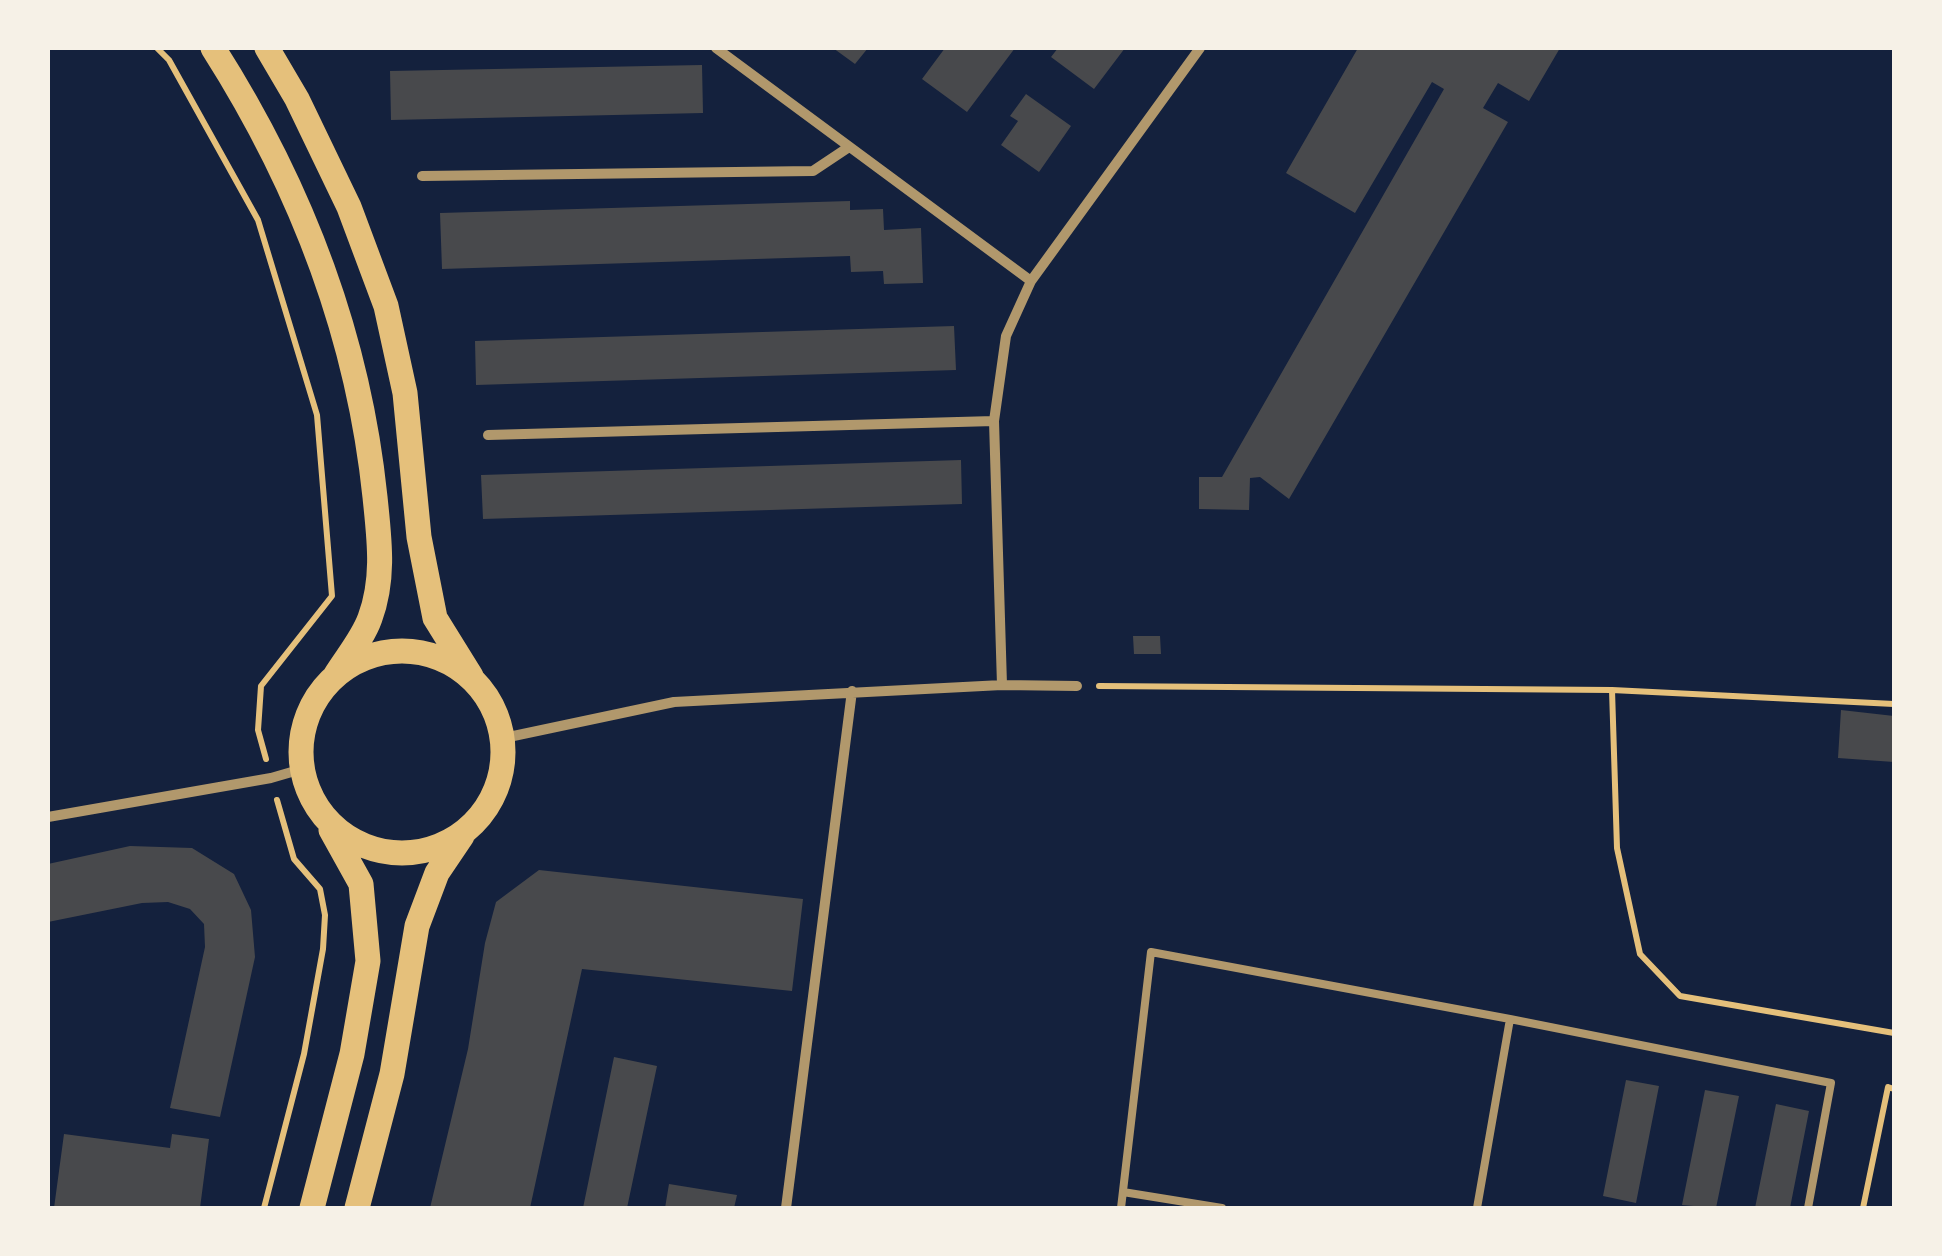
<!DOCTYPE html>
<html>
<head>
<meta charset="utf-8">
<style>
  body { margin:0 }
  #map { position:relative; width:1942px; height:1256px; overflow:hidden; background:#14213d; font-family:Figtree,sans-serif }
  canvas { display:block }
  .frame { position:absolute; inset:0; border:50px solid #f6f1e7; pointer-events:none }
</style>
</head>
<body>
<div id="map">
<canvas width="1942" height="1256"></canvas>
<div class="frame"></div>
</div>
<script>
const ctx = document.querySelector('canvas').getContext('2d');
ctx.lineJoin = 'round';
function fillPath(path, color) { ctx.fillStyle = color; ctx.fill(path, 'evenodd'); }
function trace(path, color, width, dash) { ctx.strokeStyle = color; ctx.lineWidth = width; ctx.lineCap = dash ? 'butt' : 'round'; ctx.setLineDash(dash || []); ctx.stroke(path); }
fillPath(new Path2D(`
  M833,48h35l-13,16z
  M945,48h70l-48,64 -45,-33z
  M1058,48h67l-31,41 -43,-32z
  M1358,48h202l-31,53 -31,-18 -15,25 25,14 -219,377 -29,-22 -10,1 -1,32 -50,-1v-32h23l222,-388 -12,-7 -77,131 -69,-40z
  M702,65l1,48 -312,7 -1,-49z
  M1026,94l45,32 -32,46 -38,-27 17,-24 -8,-5z
  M850,201v9l33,-1 1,21 37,-2 2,55 -39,1 -1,-13 -32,1 -1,-16 -408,13 -2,-56z
  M954,326l2,44 -480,15 -1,-44z
  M961,460l1,44 -479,15 -2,-44z
  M1133,636h27l1,18h-27z
  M1841,710l53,6v46l-56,-4z
  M130,846l62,2 42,26 17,36 4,47 -35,160 -50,-9 35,-161 -1,-23 -14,-15 -22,-7 -26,1 -94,19v-58z
  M539,870l264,29 -11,92 -210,-22 -52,239h-100l38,-159 17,-106 11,-41z
  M614,1057l43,9 -30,142h-44z
  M1626,1080l33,6 -23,117 -33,-7z
  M1705,1090l34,6 -23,112 -34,-3z
  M1776,1104l33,7 -19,97h-35z
  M64,1134l106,14 2,-14 37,5 -9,69h-146z
  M669,1184l68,11 -3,13h-69z`), '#48494c');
trace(new Path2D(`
  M157,48l12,12 89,160 59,195 15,181 -71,90 -3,44 8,29
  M1099,686l513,4 282,14
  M1612,690l5,158 23,106 40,42 214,37
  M264,1208l40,-154 19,-105 2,-34 -5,-26 -26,-30 -17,-59
  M1863,1208l25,-121 6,2`), '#e5c07b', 6);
trace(new Path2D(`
  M1123,1192l99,16
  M1121,1208l30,-256 359,67
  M1477,1208l33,-189 321,64 -23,125`), '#b1986c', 8);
trace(new Path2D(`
  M716,48l315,233
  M422,176l391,-5 36,-24
  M488,435l506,-14
  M1002,685l-8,-264 12,-85 25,-55 169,-233
  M504,738l170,-36 328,-17 75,1
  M48,817l223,-39 31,-9
  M786,1208l66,-517`), '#b1986c', 10);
trace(new Path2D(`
  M213,48c88,138 145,285 162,449 4,40 10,81 -5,121 -7,20 -24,40 -35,58
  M267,48l30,51 52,108 37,99 19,87 14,144 16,81 36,58
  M301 752a101 101 0 1 1 202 0a101 101 0 1 1-202 0Z
  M312,1208l40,-154 16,-93 -7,-77 -30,-54
  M357,1208l35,-134 25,-148 20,-53 25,-37`), '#e5c07b', 25);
</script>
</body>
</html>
